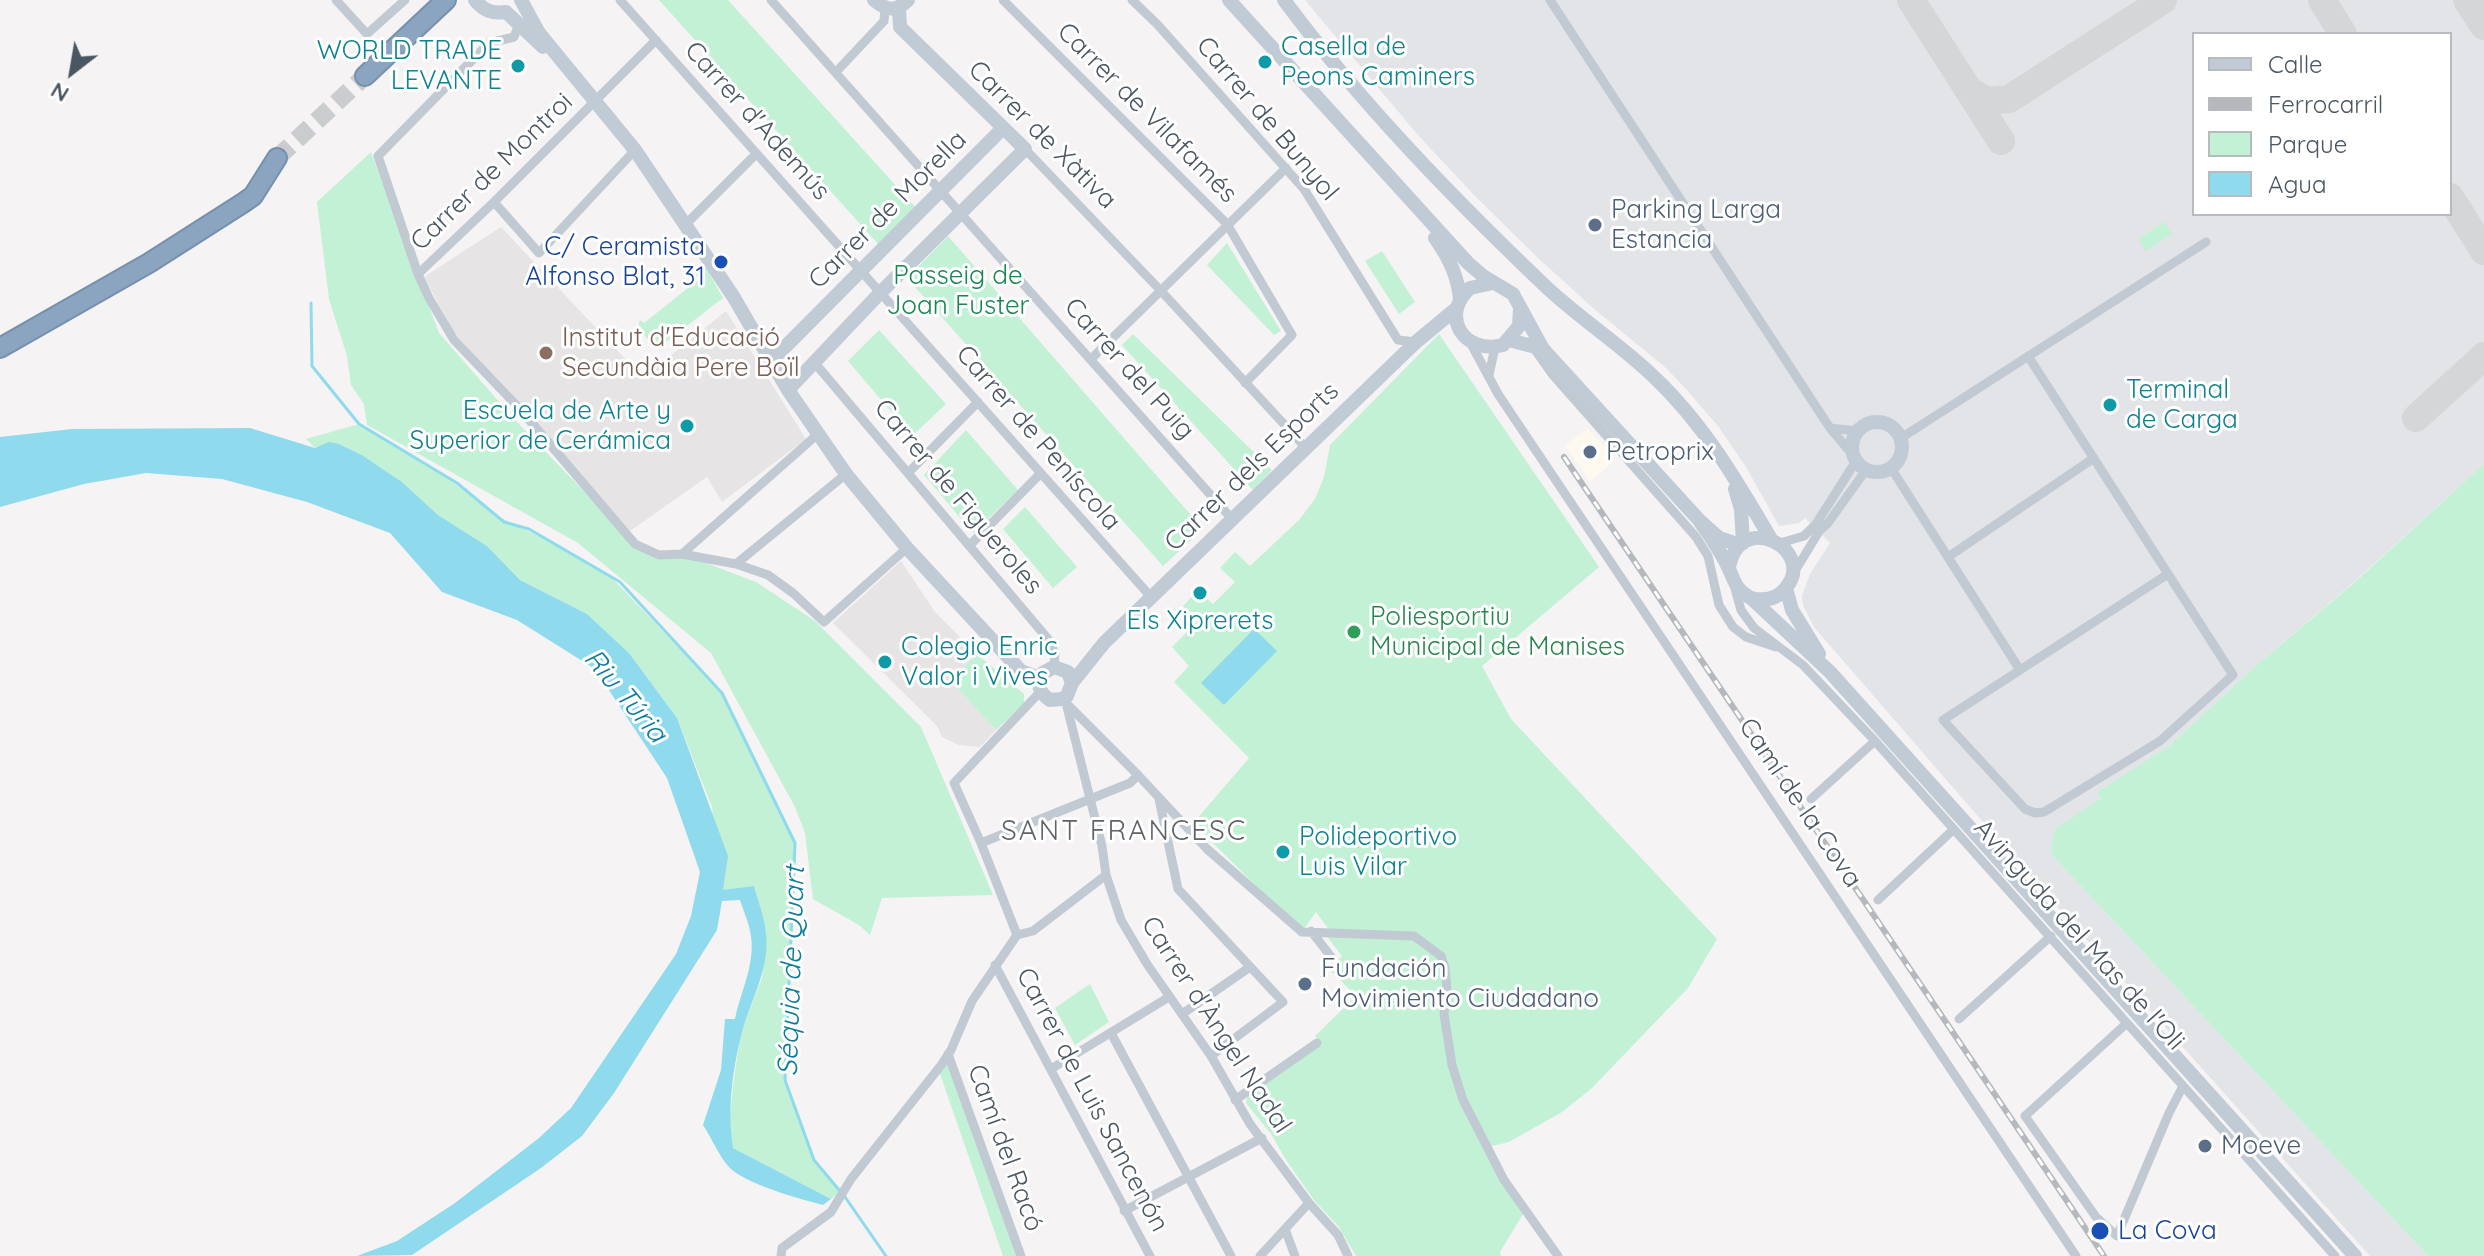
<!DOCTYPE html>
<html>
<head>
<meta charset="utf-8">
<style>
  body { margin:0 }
  #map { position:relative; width:2484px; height:1256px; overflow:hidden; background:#f5f3f3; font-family:Quicksand,sans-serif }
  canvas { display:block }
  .legend { position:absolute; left:2192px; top:32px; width:260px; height:184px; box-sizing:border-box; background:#fff; border:2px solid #b7bbc0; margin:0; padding:10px 14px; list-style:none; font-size:24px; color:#4a5661 }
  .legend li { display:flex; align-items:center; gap:16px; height:40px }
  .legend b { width:40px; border:2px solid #b7bbc0 }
  .north { position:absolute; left:32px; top:32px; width:80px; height:80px; -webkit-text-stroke:6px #fff; paint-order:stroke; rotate:211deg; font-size:22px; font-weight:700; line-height:32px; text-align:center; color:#4a5661 }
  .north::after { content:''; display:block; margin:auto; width:28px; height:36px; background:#4a5661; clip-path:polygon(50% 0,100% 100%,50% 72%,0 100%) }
</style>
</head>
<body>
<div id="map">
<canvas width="2484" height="1256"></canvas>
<ul class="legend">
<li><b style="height:10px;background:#c1cbd6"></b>Calle</li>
<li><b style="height:10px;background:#b5b8bd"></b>Ferrocarril</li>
<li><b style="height:22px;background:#c3f1d5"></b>Parque</li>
<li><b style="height:22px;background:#90daee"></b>Agua</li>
</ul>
<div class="north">N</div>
</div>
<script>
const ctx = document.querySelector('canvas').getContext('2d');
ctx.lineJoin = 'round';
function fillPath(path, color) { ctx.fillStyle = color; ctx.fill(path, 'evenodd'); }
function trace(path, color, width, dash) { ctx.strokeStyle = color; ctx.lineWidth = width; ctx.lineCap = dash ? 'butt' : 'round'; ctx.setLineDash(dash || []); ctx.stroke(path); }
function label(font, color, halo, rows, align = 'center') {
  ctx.font = font + ' Quicksand,sans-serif'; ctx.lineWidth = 6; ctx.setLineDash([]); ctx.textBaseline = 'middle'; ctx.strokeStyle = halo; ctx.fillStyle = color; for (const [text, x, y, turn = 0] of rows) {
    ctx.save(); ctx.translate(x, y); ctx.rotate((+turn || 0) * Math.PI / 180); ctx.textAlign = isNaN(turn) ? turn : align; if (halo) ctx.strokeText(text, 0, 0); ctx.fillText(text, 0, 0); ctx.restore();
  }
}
fillPath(new Path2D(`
  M1588,429l28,30 -26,23 -25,-37z`), '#fdf9ef');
fillPath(new Path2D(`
  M501,227l142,151 83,-67 80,128 -84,63 -15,-25 -77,54 -175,-197 -31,-57z
  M901,561l34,51 42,42 -26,27 45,49 -16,17 -21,-2 -17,-8 -5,-11 -104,-103z`), '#e6e4e5');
fillPath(new Path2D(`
  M1305,0h1179v464l-130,118 -103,88 -82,76 -71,46 3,6 -46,31 -5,24 378,403h-58l-342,-382 -214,-247 -11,-22 -1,-9 8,-22 20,-31 -25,-25 -6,5 -20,3 -33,-59 -28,-41 -33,-38 -19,-20 -73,-60 -56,-51 -65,-64 -55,-59zM2194,34h256v180h-256z`), '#e2e4e7');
fillPath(new Path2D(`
  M659,0h69l188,208 -37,37z
  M371,152l68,181 76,87 120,124 24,11 23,-1 74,28 59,39 106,106 72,168 -111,3 -12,37 -11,-10 -46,-26 -8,-66 -10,-26 -84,-154 -133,-110 -211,-118 -3,-21 -13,-19 -4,-29 -18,-57 -12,-97z
  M2164,222l8,12 -26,17 -8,-12z
  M948,236l255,293 -40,37 -256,-288z
  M1227,243l54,88 -7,4 -67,-70z
  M1382,251l33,51 -16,12 -34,-53z
  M706,268l17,30 -66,51 -14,-15 -5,7 -2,-8 4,-13 4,3 54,-43 -4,-6z
  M879,330l67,74 -34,32 -64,-75z
  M1133,334l139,136 -19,20 -131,-145z
  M1439,334l160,233 -117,99 29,53 206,220 -29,49 -97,101 -29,23 -53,30 -21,5 -25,-47 -17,-65 3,26 9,38 45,83 20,32 -23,38 1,4h-145l-17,-29 -25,-27 -28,-40 -15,-26 -25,-31 1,-6 41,-32 34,-20 -7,-9 41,-40 -27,-27 13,-13 -17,-22 24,-1 -19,-2 -14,-19 -14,20 -93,-93 -14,-18 54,-63 -75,-76 15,-16 -17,-19 26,-26 -15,-15 15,-16 15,14 22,-22 -15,-14 15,-16 15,14 49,-46 16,-21 9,-22 6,-32z
  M359,424l82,49 54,42 56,27 61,36 110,115 73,150 -10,237 29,80 26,32 -9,7 -98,-51 -4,-24 5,-46 7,-46 21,-54 4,-28v-16l-12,-48 -31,5 -11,-84 -35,-89 -48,-65 -42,-39 -67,-34 -33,-34 -49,-31 -36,-33 -40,-27 -23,-11 -24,4 -9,-9z
  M966,430l52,60 -45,43 -49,-58z
  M2484,464v792h-56l-378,-403 5,-24 46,-31 -4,-6 72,-46 82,-76 104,-88z
  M1025,507l52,60 -24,21 -50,-59z
  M977,654l47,40v10l-28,26 -45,-49z
  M1090,984l19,38 -34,23 -20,-37z
  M948,1054l73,202h-18l-65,-188z`), '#c3f1d5');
fillPath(new Path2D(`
  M250,428l65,20 14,-6 10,2 23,11 40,27 36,33 49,31 33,34 67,34 42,39 48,65 51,138 -5,34 31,-4c4,16 11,32 12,48 4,37 -17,69 -25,102 -9,36 -14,76 -8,112l98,51 -8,6c-23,-6 -77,-21 -93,-37 -11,-11 -18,-30 -27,-43l18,-55 4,-51h10c6,-29 22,-58 15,-88 -2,-11 -7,-21 -10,-31l-18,1 -5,29 -103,163 -32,43 -41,32 -129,87 -55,1 40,-15 58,-38 84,-65 32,-30 105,-154 15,-38 9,-44 -33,-94 -72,-109 -78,-49 -75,-28 -52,-59 -83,-31 -85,-23 -76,-6 -62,11 -84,23v-70l72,-8z
  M1254,629l23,22 -53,54 -23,-22z`), '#90daee');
trace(new Path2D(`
  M311,303l1,63 47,58 98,59 47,39 25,7 91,53 102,111 73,150 -10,237 29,80 26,31
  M845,1197l41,59`), '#90daee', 3);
trace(new Path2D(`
  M1911,0l90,141
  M2322,0l21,34
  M2467,0l17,26
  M1968,90l19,11 22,-2 154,-99
  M2450,197l34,54
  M2416,418l68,-62`), '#d5d6d8', 28);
trace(new Path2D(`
  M277,158l88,-82`), '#caccce', 18, [18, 9]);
const highway = new Path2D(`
  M365,76l81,-76
  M0,348l149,-85 94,-60 10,-7 24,-38`);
trace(highway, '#7690ad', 22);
trace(new Path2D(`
  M336,0l31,34 38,-34
  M620,0l531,597
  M771,0l461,519
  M1003,0l224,224 65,111 -47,48
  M1132,0l25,24 147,165 94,151 18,2
  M1550,0l280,428 22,26
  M519,24l-5,13 -25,6 -111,113 40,118 11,24 25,42 65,68 116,136 24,11 23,-1 54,10 32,11 25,18 31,29 83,-74
  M836,72l48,-51 1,-12
  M1025,149l137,143 144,156
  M494,202l45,51 96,-103
  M685,225l71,-71
  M418,274l76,-72 162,-162
  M1470,342l28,52 578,862
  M1533,347l19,27 144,163 12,19 11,49 14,22 13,10 30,10
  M2028,356l205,319 -73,66 -116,71 -9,1 -10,-4 -82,-89 225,-146
  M1091,359l195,-191
  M814,362l234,277 7,14 -1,14
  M1489,375l6,-28
  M1830,428l27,3
  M1901,438l305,-196
  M1891,468l129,202
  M909,472l69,-70
  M1780,543l24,-7 12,-12 40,-63
  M970,545l70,-71
  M682,554l137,-121
  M1948,557l146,-99
  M736,564l110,-90
  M1795,571l25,-41 8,-7 38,-53
  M1734,585l7,25 13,18 49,37 72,76 460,515
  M1062,699l76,76 69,74 95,83 112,4 27,20 4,12 2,22 -3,24 8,51 11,35 41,80 54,76
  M1067,707l35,139 4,29 15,45 26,44 64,92 39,68 59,79 29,32 10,21
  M1159,799l19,90 105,113 -72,54
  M1811,799l64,-58
  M981,843l149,-60 8,-8
  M1878,900l76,-71
  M1311,931l21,27
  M1017,935l-36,-92 -27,-60 86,-91
  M995,965l155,291
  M1182,1014l68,-47
  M1959,1019l92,-83
  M2127,1023l-102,93 71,101 21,19 52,-123 14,-27
  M1111,1033l120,223
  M948,1054l73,202
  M1051,1069l118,-72
  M1235,1100l82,-57
  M1124,1211l138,-73
  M1285,1229l10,27
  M781,1256l1,-8 49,-36 20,-33 91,-115 9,-14 21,-49 45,-66 16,-4 73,-56
  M1260,1256l49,-53`), '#c1cad2', 9);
trace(new Path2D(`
  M475,0c9,11 18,14 31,12l37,35
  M521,0l18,33 96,117 98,146 55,94 58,84 61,74 114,123 18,7
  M874,0c13,11 22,12 34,0
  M1229,0l239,263 15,13 30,18 30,55 156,171 20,18 21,7
  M1284,0c76,102 166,195 258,283 35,34 77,60 112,94 49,46 83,104 117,162
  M1435,238c14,20 23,38 25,62
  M1493,283l-23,5c-31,28 -6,67 33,57l16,-19 1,-17
  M1509,340l34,9
  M771,361l232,-233
  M788,390l92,-97 145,-144 -125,-122 -1,-19
  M1852 447a25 25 0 1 1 50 0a25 25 0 1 1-50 0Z
  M1735,489l6,20 2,34
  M1699,520c10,15 22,31 29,47 7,14 7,23 23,31l79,74 525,584
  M1729,568c10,-60 90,-18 56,21 -9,11 -21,12 -34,9
  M1786,588l6,22 27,44
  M1072,683l-4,-11 -14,-5 -11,6c-7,11 -4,20 7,27l12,-1 5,-3 5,-13 32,-40 312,-301 41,-34`), '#c1cbd6', 14);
trace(highway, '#8ba5c1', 18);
const rail = new Path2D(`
  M1564,457l540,799`);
trace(rail, '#b5b8bd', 6);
trace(rail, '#fff', 3, [9]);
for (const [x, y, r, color] of [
  [1265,62,8,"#0f9aa8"],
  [518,66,8,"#0f9aa8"],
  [1595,225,8,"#5c6f8a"],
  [721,262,8,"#1a4fb4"],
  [546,353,8,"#8d6e63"],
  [2110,405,8,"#0f9aa8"],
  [687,426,8,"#0f9aa8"],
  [1590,452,8,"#5c6f8a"],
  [1200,593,8,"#0f9aa8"],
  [1354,632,8,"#2e9e5b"],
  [885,662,8,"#0f9aa8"],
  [1283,852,8,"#0f9aa8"],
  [1305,984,8,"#5c6f8a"],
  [2205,1146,8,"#5c6f8a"],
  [2100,1231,10,"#1a4fb4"]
]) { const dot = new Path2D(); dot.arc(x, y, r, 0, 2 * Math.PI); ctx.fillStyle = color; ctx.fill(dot); trace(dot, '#fff', 3); }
label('26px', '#0d838f', '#fff', [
  ["Casella de",1281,47],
  ["Peons Caminers",1281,77],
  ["WORLD TRADE",502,51,"right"],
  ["LEVANTE",502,81,"right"],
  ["Terminal",2126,390],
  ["de Carga",2126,420],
  ["Escuela de Arte y",671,411,"right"],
  ["Superior de Cerámica",671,441,"right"],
  ["Els Xiprerets",1200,621,"center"],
  ["Colegio Enric",901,647],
  ["Valor i Vives",901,677],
  ["Polideportivo",1299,837],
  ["Luis Vilar",1299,867]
], 'left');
label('26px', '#4a5661', '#fff', [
  ["Carrer de Vilafamés",1147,113,45],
  ["Carrer de Bunyol",1267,119,50],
  ["Carrer d'Ademús",757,121,48],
  ["Carrer de Xàtiva",1042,135,45],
  ["Carrer de Montroi",492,172,-44],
  ["Carrer de Morella",888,210,-45],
  ["Carrer del Puig",1129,369,48],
  ["Carrer de Peníscola",1038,438,49],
  ["Carrer dels Esports",1252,467,-44],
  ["Carrer de Figueroles",958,497,50],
  ["Camí de la Cova",1800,803,56],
  ["Avinguda del Mas de l'Oli",2079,935,48],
  ["Carrer d'Àngel Nadal",1216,1025,57],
  ["Carrer de Luis Sancenón",1092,1100,62],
  ["Camí del Racó",1005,1148,70]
]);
label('26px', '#4e5e75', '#fff', [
  ["Parking Larga",1611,210],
  ["Estancia",1611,240],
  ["Petroprix",1606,452],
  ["Fundación",1321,969],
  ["Movimiento Ciudadano",1321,999],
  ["Moeve",2221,1146]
], 'left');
label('26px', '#164399', '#fff', [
  ["C/ Ceramista",705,247],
  ["Alfonso Blat, 31",705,277],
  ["La Cova",2118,1231,"left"]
], 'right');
label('26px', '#17864f', '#fff', [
  ["Passeig de",958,276],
  ["Joan Fuster",958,306]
]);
label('26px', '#785e54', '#fff', [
  ["Institut d'Educació",562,338],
  ["Secundàia Pere Boïl",562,368]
], 'left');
label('26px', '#27864d', '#fff', [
  ["Poliesportiu",1370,617],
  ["Municipal de Manises",1370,647]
], 'left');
label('italic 28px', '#0c7c9b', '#fff', [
  ["Riu Túria",625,696,50],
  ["Séquia de Quart",792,971,-88]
]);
ctx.letterSpacing = '2px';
label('28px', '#5f6368', '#fff', [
  ["SANT FRANCESC",1124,832]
]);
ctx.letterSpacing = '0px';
</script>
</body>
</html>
